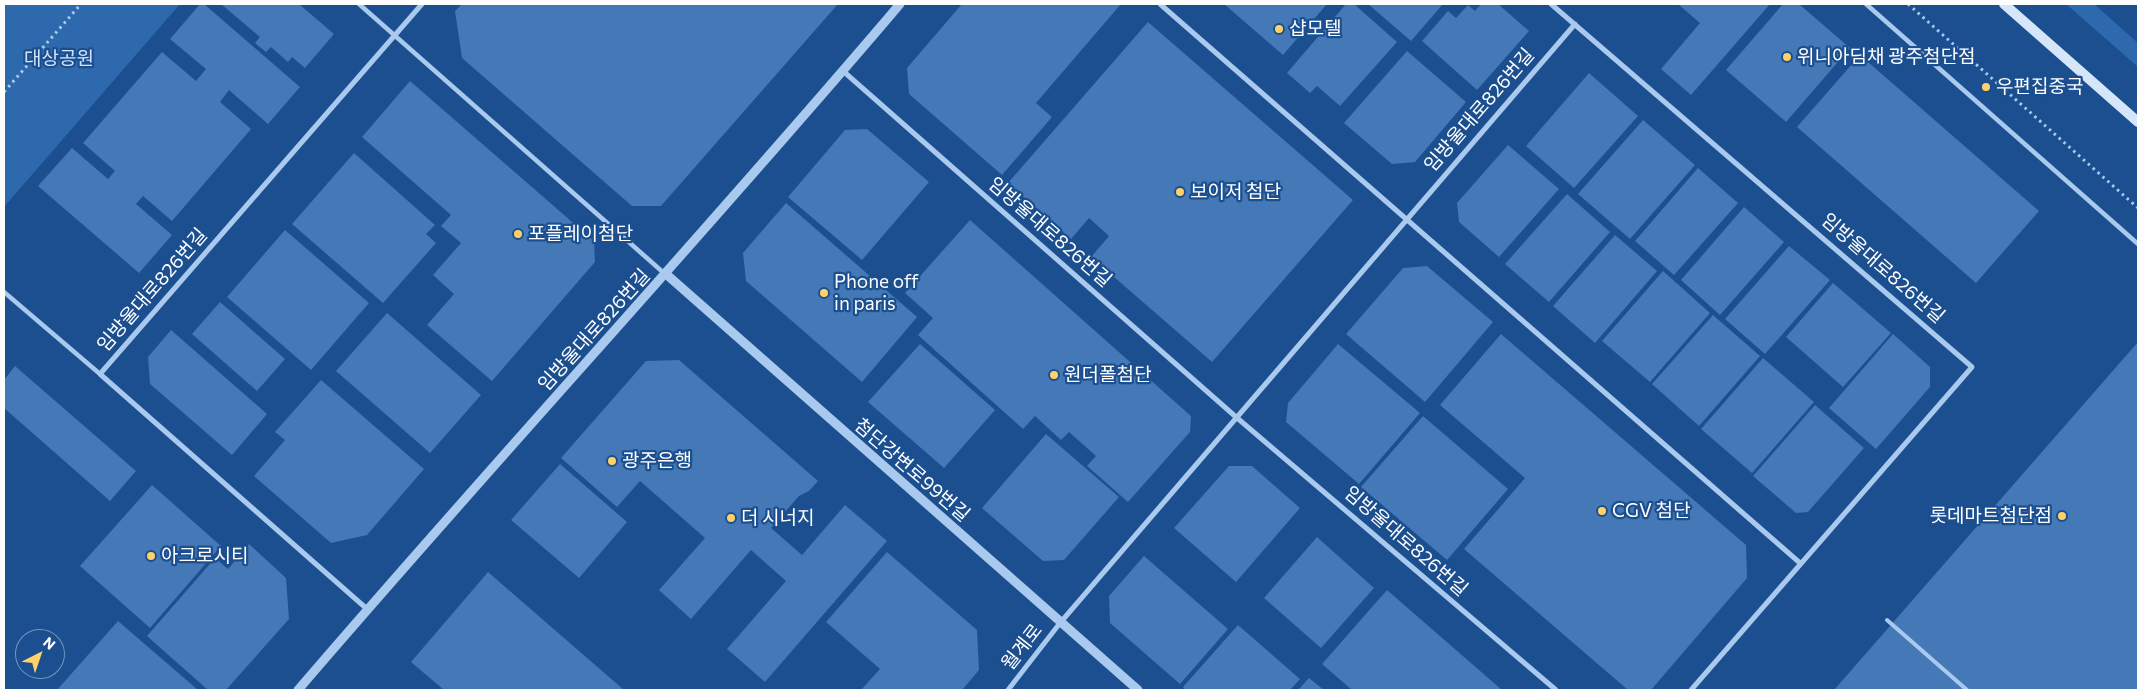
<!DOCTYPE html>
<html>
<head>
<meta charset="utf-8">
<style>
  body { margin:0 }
  #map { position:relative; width:2142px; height:694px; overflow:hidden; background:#1b4f8f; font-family:Commissioner,sans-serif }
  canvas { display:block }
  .frame { position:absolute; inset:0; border:5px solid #fff; pointer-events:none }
  .north { position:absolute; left:15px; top:629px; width:50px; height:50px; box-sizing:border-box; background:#1b4f8f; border:1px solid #7695bc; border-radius:50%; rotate:41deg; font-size:14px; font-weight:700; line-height:20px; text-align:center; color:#fff }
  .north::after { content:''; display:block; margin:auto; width:18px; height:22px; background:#ffd166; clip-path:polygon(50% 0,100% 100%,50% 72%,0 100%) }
</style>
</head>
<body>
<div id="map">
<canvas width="2142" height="694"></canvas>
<div class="frame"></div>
<div class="north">N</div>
</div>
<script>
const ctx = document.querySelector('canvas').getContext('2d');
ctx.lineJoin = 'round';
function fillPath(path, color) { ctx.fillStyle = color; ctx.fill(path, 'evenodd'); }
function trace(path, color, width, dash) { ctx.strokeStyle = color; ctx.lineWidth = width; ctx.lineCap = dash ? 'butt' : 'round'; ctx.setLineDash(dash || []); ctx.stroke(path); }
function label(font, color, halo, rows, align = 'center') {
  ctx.font = font + ' Commissioner,"Noto Sans KR",sans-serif'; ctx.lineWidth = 4.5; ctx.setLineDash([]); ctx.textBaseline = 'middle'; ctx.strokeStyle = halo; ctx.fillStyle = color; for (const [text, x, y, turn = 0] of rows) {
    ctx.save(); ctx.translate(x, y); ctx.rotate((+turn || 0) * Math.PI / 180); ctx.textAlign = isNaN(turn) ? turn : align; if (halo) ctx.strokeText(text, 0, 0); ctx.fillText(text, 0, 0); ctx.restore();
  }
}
fillPath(new Path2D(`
  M4,4h176l-176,203z
  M2066,4h28l44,39v24z`), '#2e69ad');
fillPath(new Path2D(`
  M200,4h4l96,83 -32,37 -39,-34 -9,12 31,27 -79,92 -29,-25 -7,8 36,31 -33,38 -101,-87 34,-38 36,31 7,-8 -32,-28 79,-91 34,29 10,-12 -36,-30z
  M221,4h78l35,30 -29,34 -13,-11 -4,5 -17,-15 -5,5 -11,-9 5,-6z
  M462,4h376l-177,202h-29l-170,-148 -7,-47z
  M962,4h159l-85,99 16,14 -50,58 -93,-81 -2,-26z
  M1224,4h103l-44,51z
  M1346,4h8l43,38 -57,64 -23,-20 -7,7 -23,-20z
  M1368,4h75l-32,37z
  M1481,4h17l31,27 -52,59 -55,-49 26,-30 8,7 12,-13 7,6z
  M1678,4h92l-79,91 -30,-26 39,-46z
  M1783,4h16l51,44 -64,74 -60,-52z
  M1148,22l205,178 -141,162 -121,-105 18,-21 -20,-18 -18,21 -63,-56z
  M1407,51l59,51 -51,60 -23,2 -48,-41z
  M1860,55l179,156 -63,72 -179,-156z
  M1589,73l49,43 -64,72 -48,-42z
  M410,81l184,160 1,21 -103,119 -65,-56 27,-31 -21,-19 28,-32 -20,-17 10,-11 -89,-78z
  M1643,120l52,45 -65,74 -52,-45z
  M867,129l62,53 -67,78 -74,-63 57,-67z
  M1508,145l51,44 -60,68 -40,-35 -2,-19z
  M354,153l81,72 -9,9 10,9 -53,60 -91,-79z
  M1698,168l40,35 -64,72 -39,-34z
  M1567,194l43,38 -61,70 -44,-38z
  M786,203l131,114 -55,65 -116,-101 -3,-28z
  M1744,207l40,35 -64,73 -39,-35z
  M970,220l221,196 -1,16 -62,70 -41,-36 9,-10 -27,-24 -8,8 -26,-24 -12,13 -105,-94 15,-17 -28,-25z
  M285,230l84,73 -58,67 -84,-73z
  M1615,235l42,36 -62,72 -42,-37z
  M1789,246l41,34 -65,74 -40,-35z
  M1427,266l66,56 -68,80 -79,-68 57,-66z
  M1663,271l47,42 -60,69 -48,-41z
  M1833,283l58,50 -48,54 -57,-50z
  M220,302l65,57 -28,32 -65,-57z
  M387,313l94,82 -51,58 -94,-82z
  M1713,315l47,41 -61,70 -47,-42z
  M171,330l96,84 -35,41 -82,-71 -2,-27z
  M1501,334l245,211 1,33 -96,112h-23l-164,-141 61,-71 -85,-73z
  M1893,334l37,33v20l-54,62 -47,-41z
  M2138,342v348h-304z
  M920,344l75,66 -51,58 -76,-66z
  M1338,344l82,69 -61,71 -73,-62 2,-19z
  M1763,358l51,44 -62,71 -51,-44z
  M679,360l139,121 -9,10 -10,5 -28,32 31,27 43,-50 42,36 -122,141 -38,-33 59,-68 -35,-31 -60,69 -32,-29 46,-52 -65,-57 -23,26 -56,-49 85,-97z
  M15,366l121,105 -26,30 -106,-93v-28z
  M321,380l103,89 -57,66 -36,8 -77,-67 31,-36 -10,-8z
  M1815,405l49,43 -56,64 -12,1 -43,-37z
  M1423,416l85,73 -61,71 -86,-73z
  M1046,434l73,63 -55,63 -21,1 -61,-53z
  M560,464l67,58 -48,56 -68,-58z
  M1229,466h23l48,42 -64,74 -62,-54z
  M152,485l69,61 -71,82 -70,-62z
  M1317,537l57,51 -53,60 -57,-50z
  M249,544l37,34 3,41 -63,71h-18l-61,-54 68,-78 13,11z
  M887,552l90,78 2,40 -17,20h-101l19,-21 -54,-47z
  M1144,556l84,73 -48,55 -70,-61 -1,-27z
  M488,572l136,118h-180l-33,-28z
  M1387,590l115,100h-150l-30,-26z
  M118,621l80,69h-141z
  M1238,625l62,54 -10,11h-104l-3,-3z
  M1309,678l15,12h-26z`), '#4478b7');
trace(new Path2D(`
  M1908,4l230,204
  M4,92l77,-88`), '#a9c9ee', 3, [2.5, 4]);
trace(new Path2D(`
  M1887,620l80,70`), '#a9c9ee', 4);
trace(new Path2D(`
  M359,4l306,270
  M1866,4l272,240
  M4,292l96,82`), '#a9c9ee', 4.5);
trace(new Path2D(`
  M1160,4l640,559
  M1551,4l421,363 -281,323
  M843,71l393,346 320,273
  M367,609l-267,-235 322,-370
  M1008,690l52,-67 515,-599`), '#a9c9ee', 5);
trace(new Path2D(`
  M666,274l472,416
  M298,690c198,-231 405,-454 602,-686`), '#a9c9ee', 9);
trace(new Path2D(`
  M2004,4l134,118`), '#d6e6fa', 10);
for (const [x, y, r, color] of [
  [1279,29,5,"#ffd166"],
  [1787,57,5,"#ffd166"],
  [1986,87,5,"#ffd166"],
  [1180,192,5,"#ffd166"],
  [518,234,5,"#ffd166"],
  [824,293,5,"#ffd166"],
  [1054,375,5,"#ffd166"],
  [612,461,5,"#ffd166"],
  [1602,511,5,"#ffd166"],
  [2062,516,5,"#ffd166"],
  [731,518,5,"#ffd166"],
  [151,556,5,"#ffd166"]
]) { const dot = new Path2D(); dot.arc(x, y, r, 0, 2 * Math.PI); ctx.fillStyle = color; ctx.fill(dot); trace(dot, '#1b4f8f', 2); }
label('19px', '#fff', '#1b4f8f', [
  ["샵모텔",1289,29],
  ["위니아딤채 광주첨단점",1797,57],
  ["우편집중국",1996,87],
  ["보이저 첨단",1190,192],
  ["포플레이첨단",528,234],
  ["Phone off",834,282],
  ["in paris",834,304],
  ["원더폴첨단",1064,375],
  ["광주은행",622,461],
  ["CGV 첨단",1612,511],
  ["롯데마트첨단점",2052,516,"right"],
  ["더 시너지",741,518],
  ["아크로시티",161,556]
], 'left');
label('19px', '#cfe3fa', '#1b4f8f', [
  ["대상공원",59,59]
]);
label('19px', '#fff', '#1b4f8f', [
  ["임방울대로826번길",1479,110,-49],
  ["임방울대로826번길",1050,232,41],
  ["임방울대로826번길",1883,268,41],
  ["임방울대로826번길",152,290,-49],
  ["임방울대로826번길",594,330,-48],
  ["첨단강변로99번길",912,470,41],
  ["임방울대로826번길",1406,541,41],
  ["월계로",1022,647,-52]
]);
</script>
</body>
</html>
